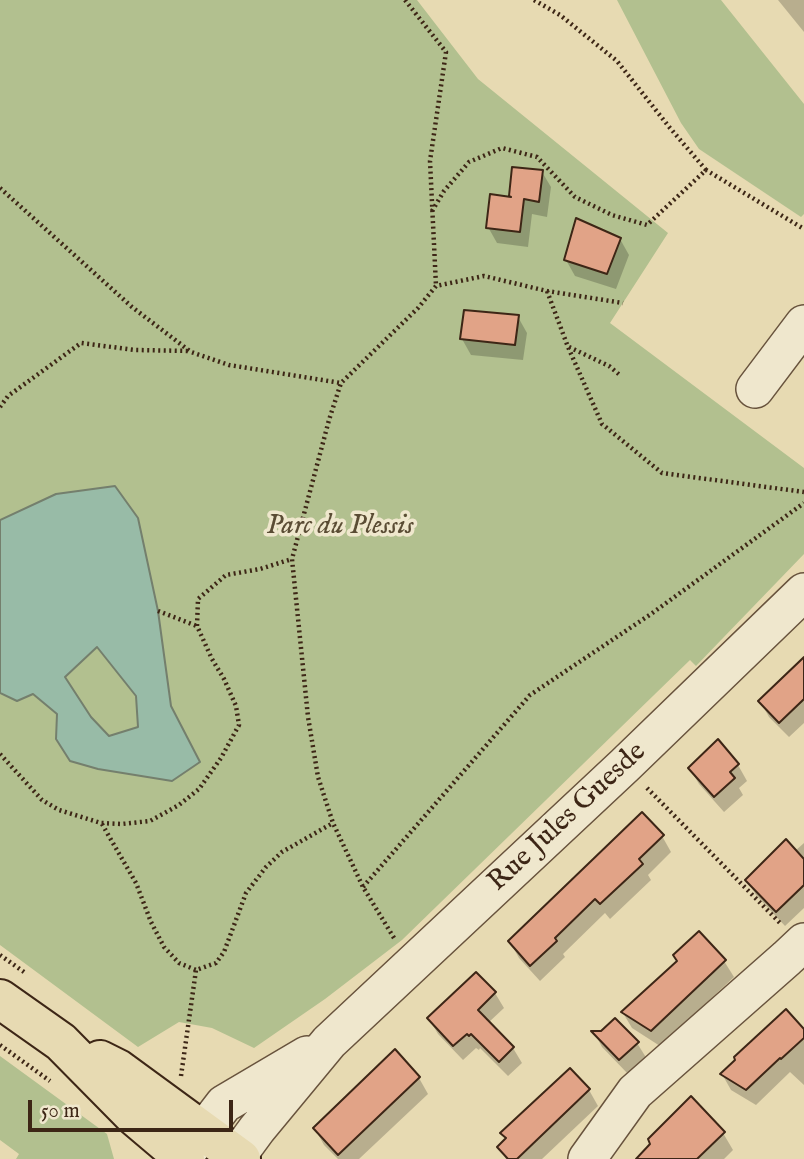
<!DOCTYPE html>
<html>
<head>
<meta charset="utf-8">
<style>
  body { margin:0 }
  #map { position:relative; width:804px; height:1159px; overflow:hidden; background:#e7dab2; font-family:"IM FELL English",serif }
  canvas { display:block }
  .scale { position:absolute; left:28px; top:1100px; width:205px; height:32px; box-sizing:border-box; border:4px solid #3d2616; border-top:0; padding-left:9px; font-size:21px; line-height:24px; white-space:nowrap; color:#3d2616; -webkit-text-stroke:5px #efe7cd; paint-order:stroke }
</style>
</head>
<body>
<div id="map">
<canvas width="804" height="1159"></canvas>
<div class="scale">50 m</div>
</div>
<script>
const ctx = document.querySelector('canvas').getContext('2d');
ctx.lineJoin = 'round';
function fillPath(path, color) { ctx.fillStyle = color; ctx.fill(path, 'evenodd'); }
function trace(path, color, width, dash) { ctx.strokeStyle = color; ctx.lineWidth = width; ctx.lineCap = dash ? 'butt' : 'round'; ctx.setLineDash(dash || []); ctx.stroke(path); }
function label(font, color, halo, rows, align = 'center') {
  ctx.font = font + ' "IM FELL English",serif'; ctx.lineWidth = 7; ctx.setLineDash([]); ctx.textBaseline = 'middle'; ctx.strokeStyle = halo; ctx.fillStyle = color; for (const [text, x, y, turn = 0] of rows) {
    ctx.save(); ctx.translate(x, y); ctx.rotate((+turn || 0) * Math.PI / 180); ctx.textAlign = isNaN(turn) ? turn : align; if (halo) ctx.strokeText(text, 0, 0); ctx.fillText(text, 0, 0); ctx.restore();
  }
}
fillPath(new Path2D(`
  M0,0h417l61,79 190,154 -58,90 194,145v86l-108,112 -6,-6 -288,280 -77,59 -71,49 -42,-20 -33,-6 -41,25 -138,-102z
  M617,0h104l83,104v110l-3,3 -102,-68 -18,-26z
  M0,1056l107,78 7,25h-98l3,-5 -19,-14z`), '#b2c08f');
const water = new Path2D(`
  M115,486l23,32 20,93 13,95 29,56 -28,19 -74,-12 -28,-8 -14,-22 1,-25 -24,-20 -16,7 -17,-8v-173l56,-26zM97,647l39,49 2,31 -29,9 -18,-19 -26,-40z`);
fillPath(water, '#98bba7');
trace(water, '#747f6d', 2);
fillPath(new Path2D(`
  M778,0h26v32z
  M542,172l9,15 -4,30 -15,-3 -4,33 -31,-4 -9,-16 24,-29z
  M620,239l9,16 -13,34 -41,-13 -9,-16z
  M518,317l9,16 -4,27 -52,-5 -9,-16z
  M804,660v63l-15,14 -20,-20 -9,-16z
  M738,765l9,16 -8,7 4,7 -19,17 -25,-28 -9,-15z
  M662,836l9,16 -23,23 3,5 -41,39 -5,-6 -42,41 2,3 -25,24 -21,-23 -9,-16z
  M804,843v65l-19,18 -29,-31 -9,-15 48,-29z
  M724,961l10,16 -74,69 -28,-18 -9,-15 56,-51z
  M476,974l19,19 9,15 -16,15 25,25 9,15 -14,13 -28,-28 -1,2 -3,-2 -13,12 -25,-26 -9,-15z
  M594,1032l43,11 10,16 -18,16 -27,-28z
  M804,1032v53l-14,-13 -34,33 -25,-15 -9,-16z
  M395,1052l24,26 9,16 -69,65h-21l-14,-14 -9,-16z
  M589,1090l9,16 -56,53h-36l-7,-12 7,-7 -3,-7z
  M723,1133l10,17 -9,9h-76z`), '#0003');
const building = new Path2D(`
  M512,167l31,3 -4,32 -15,-3 -4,33 -34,-4 4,-34 21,3 -2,-1z
  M576,218l45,20 -14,36 -43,-14z
  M464,310l55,5 -4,30 -55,-6z
  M804,657v42l-25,24 -21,-22z
  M718,739l21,25 -9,8 5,6 -21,19 -26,-29z
  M642,812l22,23 -25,24 4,5 -43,40 -5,-5 -40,39 2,3 -27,25 -22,-25z
  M786,839l18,20v26l-28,27 -31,-32z
  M699,931l27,29 -75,71 -30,-19 56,-51 -4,-6z
  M476,972l20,20 -18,18 36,37 -15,15 -28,-28 -2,2 -2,-2 -14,12 -26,-28z
  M786,1009l18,20v9l-23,21 -1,-1 -34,32 -26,-16 15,-14 -1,-3z
  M615,1018l24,24 -20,18 -28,-29h10z
  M395,1049l25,28 -82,78 -25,-27z
  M570,1068l20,21 -73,70h-9l-11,-12 9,-9 -6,-5z
  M691,1096l34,36 -28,27h-61l14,-15 -2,-5z`);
fillPath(building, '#e1a387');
trace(building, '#3d2616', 2);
const minor = new Path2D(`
  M755,389l49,-65
  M184,1156l40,-52 83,-49
  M235,1159l22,-30 72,-87 296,-277 179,-173
  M587,1159l48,-67 152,-134 17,-16`);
const major = new Path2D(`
  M0,999l61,43 72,73 52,44
  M100,1060l18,9 123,90`);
trace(minor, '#68533d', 40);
trace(major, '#3d2616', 42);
trace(new Path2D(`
  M405,0l41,52 -16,109 6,125
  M534,0l26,15 57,46 53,67 36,42
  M0,188l132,119 59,45 38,13 112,18
  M432,211l12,-20 25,-29 33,-14 35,9 38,40 37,18 35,10 59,-55 98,59
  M547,291l21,56 34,77 60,49 142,19
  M569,347l40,19 12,10
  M0,407l8,-11 73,-53 54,7 55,1
  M158,611l39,15
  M0,754l42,46 17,10 42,13 21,1 28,-3 29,-16 20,-16 22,-31 18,-33 -3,-19 -12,-27 -12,-20 -15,-33 1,-27 28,-24 34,-6 32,-10
  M647,788l134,136
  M102,824l34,59 15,39 13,25 15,16 17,7
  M363,887l167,-192 121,-81 153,-111
  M394,938l-31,-51 -30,-64 -15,-46 -10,-60 -16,-158 37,-139 12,-37 77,-75 18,-22 48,-10 63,15 76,12
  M0,955l24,17
  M0,1045l50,36
  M181,1076l15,-106 20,-7 8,-11 22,-59 20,-26 16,-15 51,-29`), '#3d2616', 4.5, [2, 3.5]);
trace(minor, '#efe7cd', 37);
trace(major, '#e7dab2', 38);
label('italic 28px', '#5a4c34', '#efe7cd', [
  ["Parc du Plessis",340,527]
]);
label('28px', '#3d2616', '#efe7cd', [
  ["Rue Jules Guesde",568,818,-43]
]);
</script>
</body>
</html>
